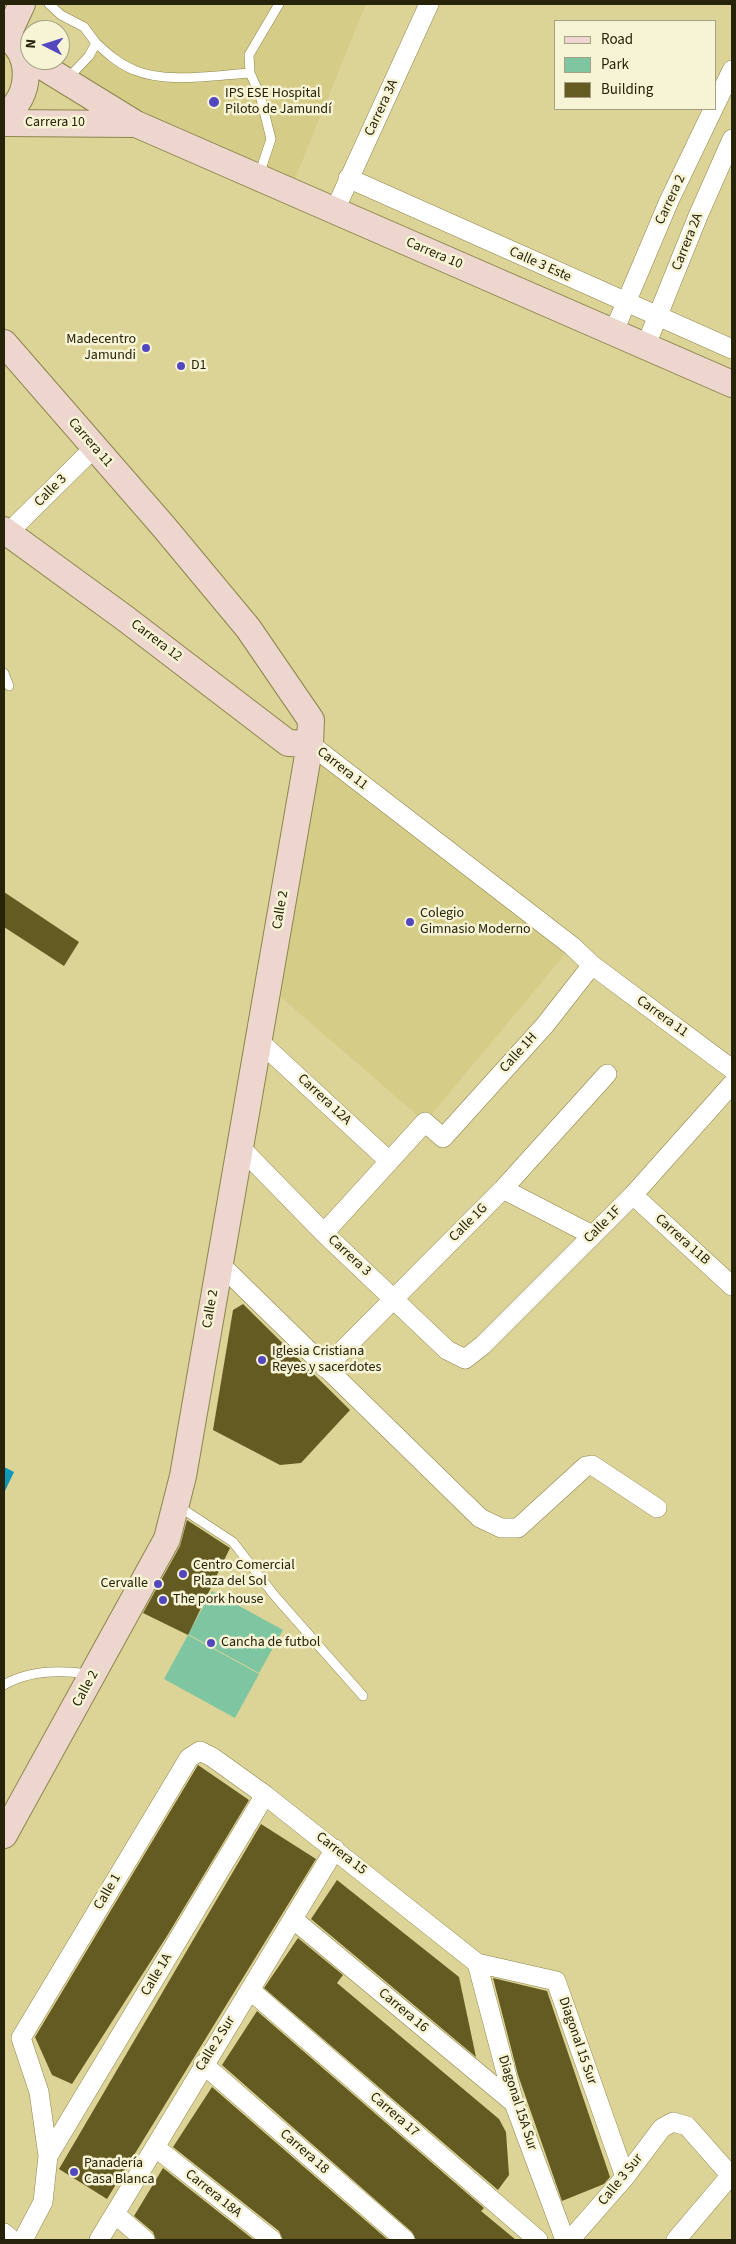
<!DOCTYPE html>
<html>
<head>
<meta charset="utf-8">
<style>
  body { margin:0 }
  #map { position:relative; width:736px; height:2244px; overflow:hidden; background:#dcd397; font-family:"Source Sans 3",sans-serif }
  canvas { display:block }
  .frame { position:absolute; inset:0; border:5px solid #26230a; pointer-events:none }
  .legend { position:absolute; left:554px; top:20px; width:162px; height:90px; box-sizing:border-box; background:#f7f3d5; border:1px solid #a3a084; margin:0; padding:6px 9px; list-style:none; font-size:15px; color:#26230a }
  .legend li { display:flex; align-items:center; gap:10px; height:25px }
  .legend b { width:25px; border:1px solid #a3a084 }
  .north { position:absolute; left:20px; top:20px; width:50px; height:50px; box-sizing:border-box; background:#f7f3d5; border:1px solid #a3a084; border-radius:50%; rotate:275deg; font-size:14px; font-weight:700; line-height:20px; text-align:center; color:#26230a }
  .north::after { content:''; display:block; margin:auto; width:18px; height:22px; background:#5247be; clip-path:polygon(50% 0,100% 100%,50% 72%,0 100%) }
</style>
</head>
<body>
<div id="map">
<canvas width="736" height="2244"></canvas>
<div class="frame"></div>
<ul class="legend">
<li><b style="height:6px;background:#ecd6ce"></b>Road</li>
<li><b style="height:14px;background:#7ec5a1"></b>Park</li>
<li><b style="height:14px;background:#635b21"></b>Building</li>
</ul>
<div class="north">N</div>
</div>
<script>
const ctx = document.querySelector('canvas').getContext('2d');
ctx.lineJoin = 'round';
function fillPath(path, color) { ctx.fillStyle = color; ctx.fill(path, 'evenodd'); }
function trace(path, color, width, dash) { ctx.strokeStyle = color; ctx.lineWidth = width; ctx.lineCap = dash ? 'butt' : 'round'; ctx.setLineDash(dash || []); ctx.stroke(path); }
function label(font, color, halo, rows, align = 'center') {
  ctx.font = font + ' "Source Sans 3",sans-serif'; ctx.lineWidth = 5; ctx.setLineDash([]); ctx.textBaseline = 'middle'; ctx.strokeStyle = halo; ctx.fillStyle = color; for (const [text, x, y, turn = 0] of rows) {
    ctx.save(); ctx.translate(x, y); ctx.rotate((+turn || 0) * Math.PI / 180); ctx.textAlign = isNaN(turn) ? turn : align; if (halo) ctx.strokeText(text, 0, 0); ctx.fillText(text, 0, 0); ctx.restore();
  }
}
fillPath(new Path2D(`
  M49,4h317l-76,187 -224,-111 30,-37 -12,-16z
  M310,744l262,202 -147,176 -157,-136z`), '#d5cc87');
fillPath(new Path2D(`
  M212,1591l71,39 -24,43 -71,-39z
  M188,1635l71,39 -24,44 -71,-39z`), '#7ec5a1');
fillPath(new Path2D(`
  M4,1467l10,5 -10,21z`), '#0d97b9');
fillPath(new Path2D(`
  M4,892l75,50 -15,24 -60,-39z
  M243,1304l107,106 -49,53 -21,2 -67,-35 20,-120z
  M187,1520l43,28 -42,87 -45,-22 37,-67z
  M198,1765l51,35 -82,136 -95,148 -20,-9 -17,-38z
  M261,1824l55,35 -209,340 -48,-30z
  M337,1880l122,97 17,80 -165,-138z
  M298,1938l45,37 -6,8 162,136 7,13 3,43 -11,15 -234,-202z
  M493,1978l54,13 63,186 -6,7 -42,17 -44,-126z
  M257,2011l227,197 -3,3 35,29h-100l-4,-8 -190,-167z
  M212,2087l176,153h-105l-4,-9 -106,-84z
  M163,2168l91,72h-98l-3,-8 -19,-16z`), '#635b21');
const service = new Path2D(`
  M49,4l12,11 23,12 12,16 -7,13 -21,22
  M96,43c12,11 23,21 38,27 32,14 82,5 116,3
  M259,175l12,-36 -11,-44 -10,-22 -1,-18 30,-51
  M4,673l5,13
  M178,1506l55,36 41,53 89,101
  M4,1685c25,-15 56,-15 84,-11`);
const minor = new Path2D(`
  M348,178l384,171
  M334,212l95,-208
  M614,331l55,-130 63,-131
  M646,345l52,-129 34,-77
  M8,533l86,-85
  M310,744l262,202 20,19 140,104
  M258,1040l131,121
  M239,1146l85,87 123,117 18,9 18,-14 150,-150 99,-111
  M503,1189l89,46
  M633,1195l99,91
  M324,1233l101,-111 18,16 102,-113 47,-60
  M219,1263l261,255 21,10h17l68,-62 6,-1 65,43
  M325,1368l178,-179 104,-115
  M293,1919l221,184
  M477,1963l37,140 51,137
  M250,1990l288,250
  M203,2064l202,176
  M155,2147l117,93
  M48,2156l217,-361
  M115,2214l30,26
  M4,2233l8,7
  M23,2240l20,-38 5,-46 -9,-64 -18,-54 168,-280 11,-7 12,6 53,38 212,168 79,18 69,196
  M99,2240l236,-391
  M570,2240l55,-63 37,-49 11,-6 14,4 45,51
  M676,2240l55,-65`);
const secondary = new Path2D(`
  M4,35c30,18 28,62 0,81
  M7,36l15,-32
  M32,60l104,64 596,260
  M4,123l131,1
  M4,343l160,184 84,101 63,92 -1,24 -127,732 -16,63 -163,296
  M4,530l122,89 162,124 22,1`);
trace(service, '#8e854c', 10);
trace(minor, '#8e854c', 20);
trace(secondary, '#8e854c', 28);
trace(service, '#fff', 9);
trace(minor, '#fff', 19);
trace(secondary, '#ecd6ce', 26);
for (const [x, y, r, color] of [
  [214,102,6,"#5247be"],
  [146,348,5,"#5247be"],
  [181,366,5,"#5247be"],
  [410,922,5,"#5247be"],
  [262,1360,5,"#5247be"],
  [183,1574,5,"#5247be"],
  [158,1584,5,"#5247be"],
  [163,1600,5,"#5247be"],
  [211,1643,5,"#5247be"],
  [74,2172,5,"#5247be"]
]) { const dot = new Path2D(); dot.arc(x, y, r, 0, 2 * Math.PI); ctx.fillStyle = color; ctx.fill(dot); trace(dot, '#f7f3d5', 2); }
label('14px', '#26230a', '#f7f3d5', [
  ["IPS ESE Hospital",225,94],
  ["Piloto de Jamundí",225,110],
  ["Madecentro",136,340,"right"],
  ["Jamundi",136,356,"right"],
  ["D1",191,366],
  ["Colegio",420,914],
  ["Gimnasio Moderno",420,930],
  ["Iglesia Cristiana",272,1352],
  ["Reyes y sacerdotes",272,1368],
  ["Centro Comercial",193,1566],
  ["Plaza del Sol",193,1582],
  ["Cervalle",148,1584,"right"],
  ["The pork house",173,1600],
  ["Cancha de futbol",221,1643],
  ["Panadería",84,2164],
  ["Casa Blanca",84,2180]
], 'left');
label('14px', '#26230a', '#f7f3d5', [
  ["Carrera 3A",382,108,-65],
  ["Carrera 10",55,123],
  ["Carrera 2",671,200,-65],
  ["Carrera 2A",688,242,-68],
  ["Carrera 10",434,254,23],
  ["Calle 3 Este",540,265,24],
  ["Carrera 11",90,443,49],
  ["Calle 3",51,491,-45],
  ["Carrera 12",156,641,37],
  ["Carrera 11",342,769,38],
  ["Calle 2",281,910,-80],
  ["Carrera 11",662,1017,36],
  ["Calle 1H",519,1053,-48],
  ["Carrera 12A",324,1100,43],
  ["Calle 1G",469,1223,-45],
  ["Calle 1F",603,1225,-45],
  ["Carrera 11B",682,1240,42],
  ["Carrera 3",349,1256,43],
  ["Calle 2",211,1309,-80],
  ["Calle 2",86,1689,-61],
  ["Carrera 15",341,1854,38],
  ["Calle 1",108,1892,-59],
  ["Calle 1A",157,1975,-59],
  ["Carrera 16",403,2011,40],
  ["Diagonal 15 Sur",577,2041,71],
  ["Calle 2 Sur",216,2044,-58],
  ["Diagonal 15A Sur",517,2103,72],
  ["Carrera 17",394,2115,41],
  ["Carrera 18",304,2152,41],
  ["Calle 3 Sur",621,2180,-51],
  ["Carrera 18A",213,2194,39]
]);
</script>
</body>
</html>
